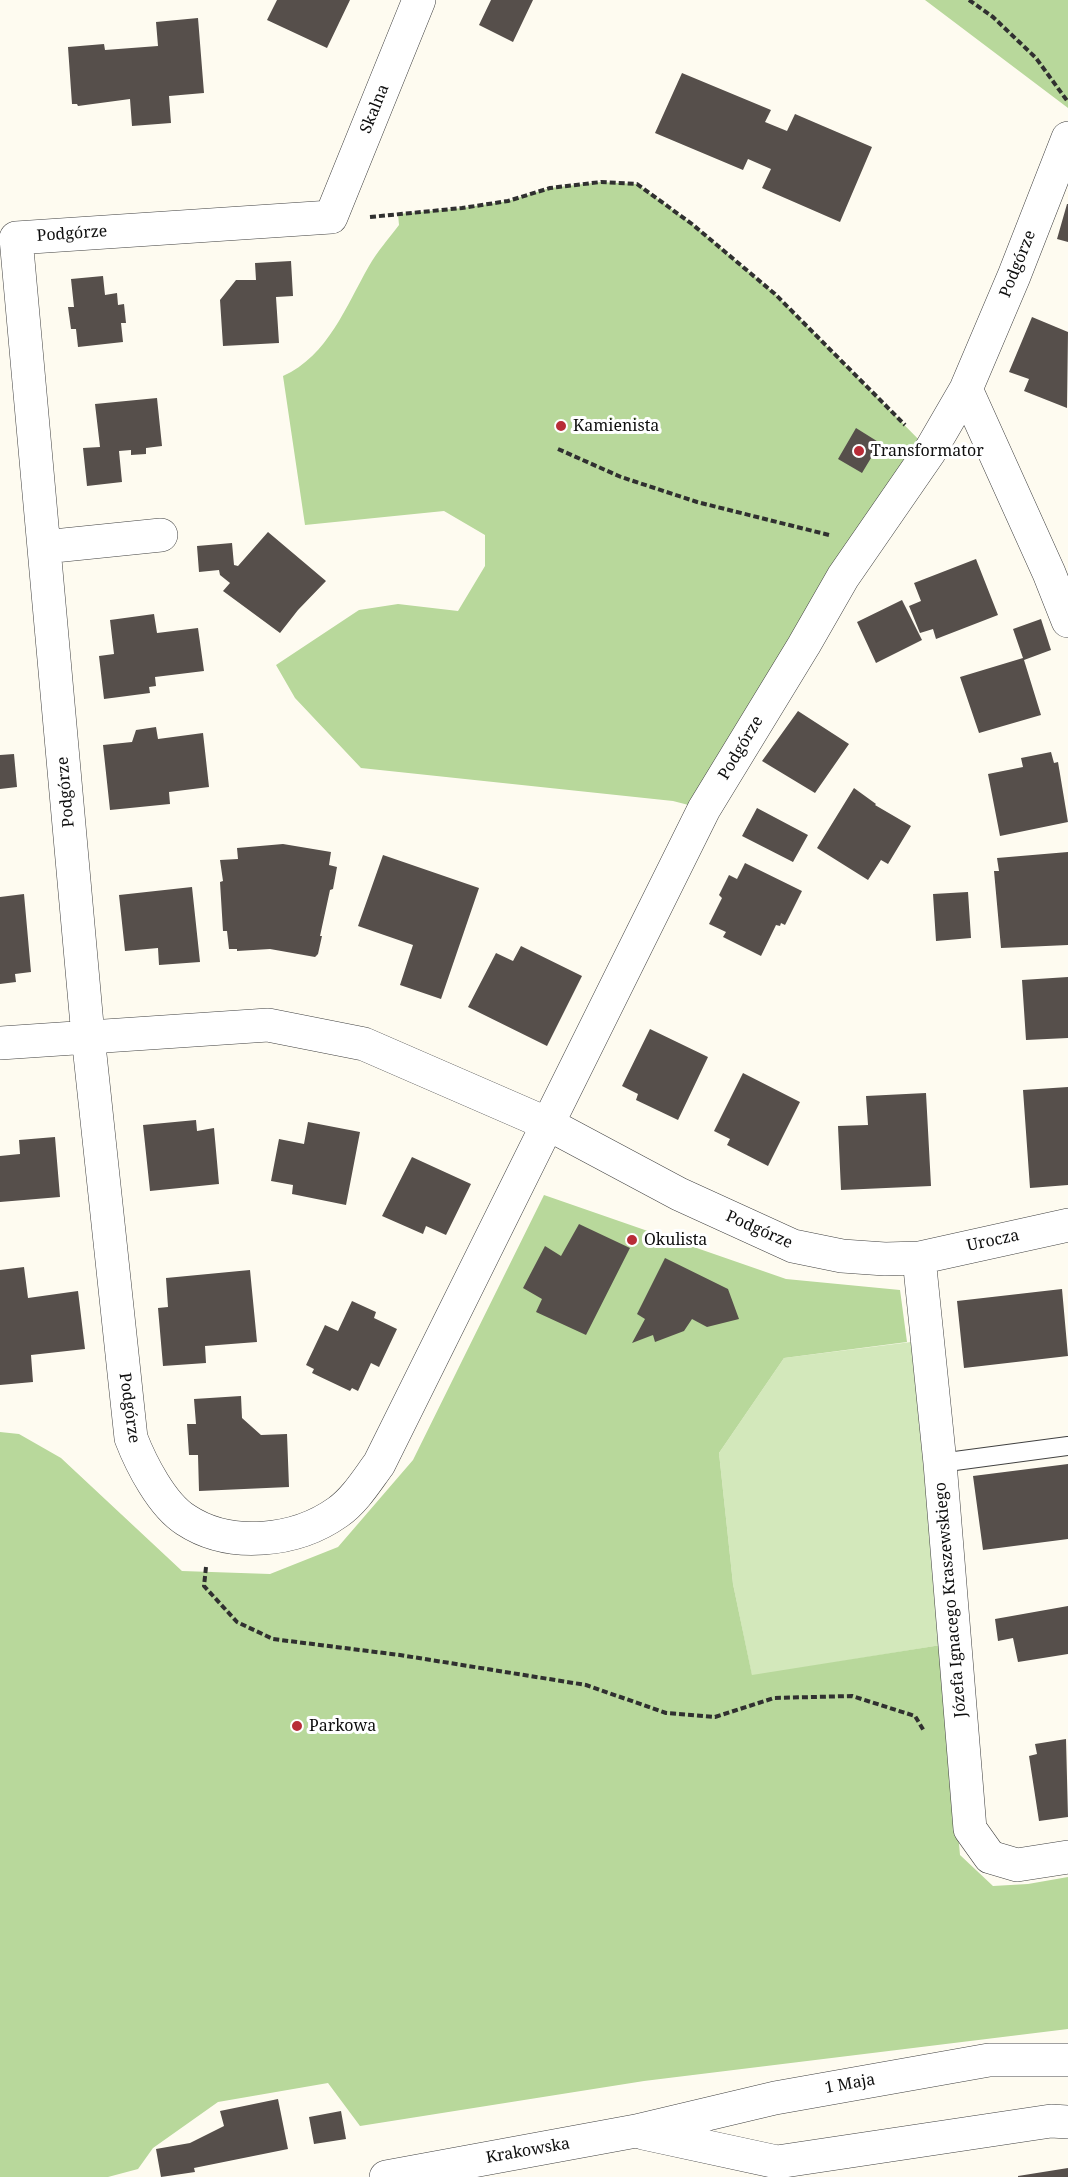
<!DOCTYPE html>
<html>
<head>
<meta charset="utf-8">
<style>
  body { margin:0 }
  canvas { display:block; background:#fefbf0 }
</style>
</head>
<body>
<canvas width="1068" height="2177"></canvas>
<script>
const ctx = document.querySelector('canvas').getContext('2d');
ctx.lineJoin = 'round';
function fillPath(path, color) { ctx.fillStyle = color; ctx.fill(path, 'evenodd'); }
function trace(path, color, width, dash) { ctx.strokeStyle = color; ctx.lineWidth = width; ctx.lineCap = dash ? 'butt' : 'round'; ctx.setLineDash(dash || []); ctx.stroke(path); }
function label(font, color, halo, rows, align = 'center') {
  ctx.font = font + ' "Noto Serif",serif'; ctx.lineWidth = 6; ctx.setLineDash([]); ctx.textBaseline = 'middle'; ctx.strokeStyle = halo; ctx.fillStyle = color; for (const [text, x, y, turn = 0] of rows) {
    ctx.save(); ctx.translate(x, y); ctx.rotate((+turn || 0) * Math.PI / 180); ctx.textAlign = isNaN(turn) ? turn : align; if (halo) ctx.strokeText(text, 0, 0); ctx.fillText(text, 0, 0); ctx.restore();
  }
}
fillPath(new Path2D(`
  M927,1340l14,305 -189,31 -19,-92 -14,-131 65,-95z`), '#d3e8bb');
fillPath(new Path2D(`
  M925,0h143v108z
  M601,182l36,2 55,40 83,70 155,157 -226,358 -31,-8 -312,-33 -66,-70 -19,-33 83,-55 39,-6 60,7 27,-45v-31l-41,-24 -139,14 -22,-149c45,-20 63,-70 86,-110 8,-14 20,-28 30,-41l-1,-11 64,-6 46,-7 42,-13z
  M544,1195l242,84 114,11 7,52 -123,16 -65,95 14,131 19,91 189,-30 19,210 33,31 35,-2 40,-7v152l-424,52 -284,45 -32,-43 -110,19 -65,46 -15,21 -30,8h-108v-745l19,2 42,24 121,113 88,3 68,-27 75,-87z`), '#b8d89b');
fillPath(new Path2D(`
  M277,0h73l-23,48 -60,-28z
  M491,0h42l-20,42 -34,-17z
  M198,18l6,75 -35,3 2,27 -39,3 -2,-27 -52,7 -1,-2h-5l-4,-57 36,-3 1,6 53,-4 -2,-24z
  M682,73l89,37 -6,12 22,9 8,-17 77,33 -32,75 -78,-34 9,-19 -23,-10 -5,11 -88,-37z
  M1067,204h1v38l-11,-3z
  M291,261l2,35 -17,1 3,46 -56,3 -3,-46 16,-20h20l-1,-17z
  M103,276l2,19 12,-2 1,12 6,-1 2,19h-5l2,19 -45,5 -2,-18h-5l-3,-22h6l-3,-28z
  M1032,317l36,15 -1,76 -43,-17 5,-12 -20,-7z
  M157,398l5,48 -16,2v6l-15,1v-5l-12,1 3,31 -35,4 -4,-38 17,-1 -5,-43z
  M856,428l24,15 -18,30 -24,-14z
  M268,532l58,49 -28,29 -18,23 -57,-42 7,-8 -10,-8 -1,-5 -20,2 -2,-26 35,-3 2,22 4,1z
  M976,559l22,56 -62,24 -3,-10 -13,4 -11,-27 12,-5 -7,-18z
  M902,600l20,40 -46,23 -19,-41z
  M154,614l3,19 41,-5 6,43 -49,6 1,9 -7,1 1,6 -46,6 -5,-43 15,-2 -4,-34z
  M1041,619l10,31 -27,10 17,55 -62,18 -19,-56 63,-19 -10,-29z
  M798,711l51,33 -34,49 -53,-32z
  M156,727l2,12 45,-6 6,54 -40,5 1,12 -60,6 -7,-65 29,-3 4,-12z
  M1051,752l3,11 4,-1 10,60 -68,14 -12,-62 35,-7 -2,-9z
  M14,754l3,33 -17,2v-34z
  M854,788l22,16 -1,1 36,21 -23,38 -7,-4 -13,20 -51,-32z
  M757,808l51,27 -15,27 -51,-26z
  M283,844l48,8 -2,13 8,2 -4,22 -3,1 -10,46h2l-4,18 -3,3 -45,-8 -33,2v-2h-8l-2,-18h-4l-3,-49 3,-1 -3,-21 18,-1 -1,-11z
  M1068,852v93l-67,3 -7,-77h5l-2,-13z
  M383,855l96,33 -38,111 -41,-14 13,-40 -55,-19z
  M745,863l57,28 -17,34 -4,-2 -1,3 -4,-1 -15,31 -38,-19 3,-5 -17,-8 13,-26 -3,-3 10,-20 8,4z
  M192,887l8,75 -41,3 -1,-17 -33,3 -6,-56z
  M968,892l3,46 -35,3 -3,-47z
  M24,894l7,78 -16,2 1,8 -16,2v-87z
  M521,946l61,30 -35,70 -79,-39 28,-54 17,8z
  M1068,977v61l-42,2 -4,-60z
  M650,1029l58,28 -30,63 -42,-20 2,-6 -16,-8z
  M743,1073l57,29 -32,64 -41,-21 3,-6 -16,-8z
  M1068,1087v98l-38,3 -7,-98z
  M926,1093l5,93 -90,4 -3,-64 30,-1 -2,-29z
  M196,1120l1,11 17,-3 5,56 -69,7 -7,-66z
  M308,1122l52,10 -14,73 -54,-11 1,-9 -22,-4 8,-42 25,5z
  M55,1137l5,60 -60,5v-46l20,-2 -1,-14z
  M412,1157l59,27 -25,51 -20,-9 -3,8 -41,-18z
  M579,1224l51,24 -44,87 -50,-23 6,-13 -19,-11 22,-42 16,10z
  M665,1258l63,31 11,30 -32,8 -15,-8 -8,12 -29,11 -2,-7 -21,8 13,-24 -8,-5z
  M24,1267l4,31 50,-7 7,58 -54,6 2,27 -33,3v-115z
  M250,1270l7,72 -52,4 1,17 -43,3 -5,-58 10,-1 -2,-29z
  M1062,1289l6,67 -104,12 -7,-67z
  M352,1301l24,11 -2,6 23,11 -18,38 -8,-4 -13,28 -6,-3 -2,3 -38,-18 2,-4 -8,-4 19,-40 13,6z
  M241,1396l1,22 19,17 26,-1 2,53 -90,4 -1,-36h-9l-2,-31h9l-2,-25z
  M1068,1464v75l-85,11 -10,-74z
  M1068,1606v48l-50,8 -5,-24 -15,3 -3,-22z
  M1066,1739l2,78 -29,4 -10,-65 8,-2 -2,-10z
  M278,2099l10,50 -94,19 1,4 -34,5 -5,-28 34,-6 34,-17 -4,-15z
  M341,2111l5,28 -32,5 -5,-27z
  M1068,2168v9h-50v-1z`), '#564f4b');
const service = new Path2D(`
  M940,1463l128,-17`);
const minor = new Path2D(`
  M419,0l-88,217 -315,21 72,798 43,402c10,26 31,67 55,82 44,29 110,22 152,-8 17,-12 29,-32 41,-48l325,-655 100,-164 39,-68 87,-126 36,-62 48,-113 54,-138
  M966,389l83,184 19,48
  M44,547l117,-12
  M0,1043l268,-18 96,19 184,80 131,70 114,52 49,10 43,3 34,-1 149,-33
  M919,1258l21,205 30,366 20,28 27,8 51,-8
  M643,2133l134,29 274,-41 17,1
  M386,2177l250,-46 139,-33 214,-38h79`);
trace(service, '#414141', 20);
trace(minor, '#414141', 34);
trace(new Path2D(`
  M969,0l24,17 43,41 32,44
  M370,217l92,-9 46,-7 42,-13 51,-6 36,2 55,40 83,70 130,131
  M558,449l63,28 76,25 132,33
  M206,1567l-2,19 33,36 36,17 127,16 186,30 80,28 49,4 59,-19 78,-2 63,20 9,15`), '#303030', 4, [6, 3]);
trace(service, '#fff', 18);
trace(minor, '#fff', 33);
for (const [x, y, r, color] of [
  [561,426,6,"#b82c37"],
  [859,451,6,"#b82c37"],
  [632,1240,6,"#b82c37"],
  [297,1726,6,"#b82c37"]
]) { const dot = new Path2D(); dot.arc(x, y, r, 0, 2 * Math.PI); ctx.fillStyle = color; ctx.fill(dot); trace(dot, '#fff', 2); }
label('16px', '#0e0e0e', '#fff', [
  ["Skalna",375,109,-68],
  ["Podgórze",72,234,-4],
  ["Podgórze",1018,264,-68],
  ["Podgórze",741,748,-59],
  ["Podgórze",66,792,-95],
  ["Podgórze",759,1230,24],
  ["Urocza",993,1241,-12],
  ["Podgórze",129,1408,82],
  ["Józefa Ignacego Kraszewskiego",951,1600,-95],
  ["1 Maja",850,2084,-10],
  ["Krakowska",528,2151,-10]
]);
label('16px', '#0e0e0e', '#fff', [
  ["Kamienista",573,426],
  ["Transformator",871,451],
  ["Okulista",644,1240],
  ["Parkowa",309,1726]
], 'left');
</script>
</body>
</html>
